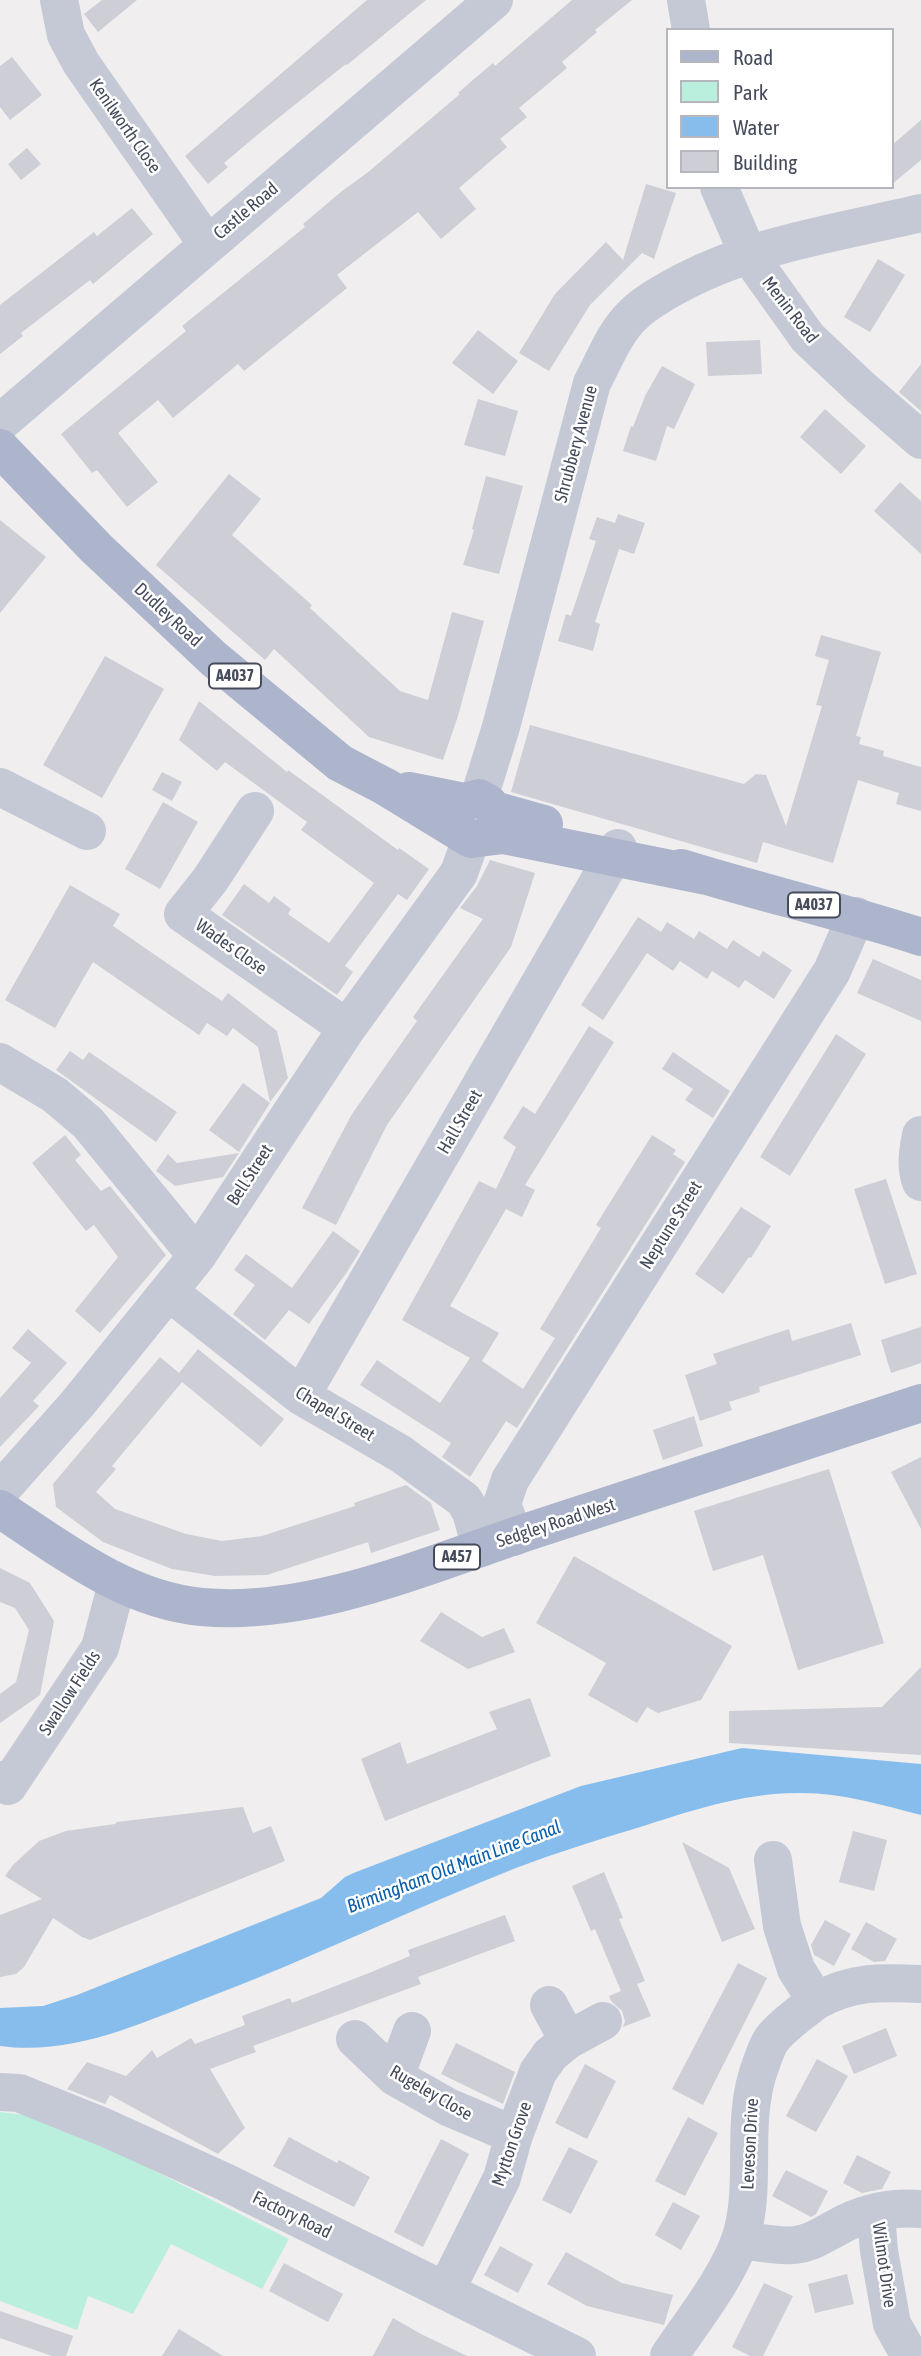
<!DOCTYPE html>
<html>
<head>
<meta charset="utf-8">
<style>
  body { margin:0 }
  #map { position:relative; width:921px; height:2356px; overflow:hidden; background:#f0eeee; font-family:"Asap Condensed",sans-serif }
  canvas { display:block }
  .legend { position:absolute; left:666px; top:28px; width:228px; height:161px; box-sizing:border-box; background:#fff; border:2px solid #b5b7bd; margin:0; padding:9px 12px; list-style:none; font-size:21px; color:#464b5b }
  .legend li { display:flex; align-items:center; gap:14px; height:35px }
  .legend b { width:35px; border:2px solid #b5b7bd }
</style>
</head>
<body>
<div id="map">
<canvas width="921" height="2356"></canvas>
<ul class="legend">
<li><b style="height:9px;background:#adb5cd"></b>Road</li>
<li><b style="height:19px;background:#bbefdd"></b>Park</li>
<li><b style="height:19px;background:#87bded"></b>Water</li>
<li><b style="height:19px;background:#cdced6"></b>Building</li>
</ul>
</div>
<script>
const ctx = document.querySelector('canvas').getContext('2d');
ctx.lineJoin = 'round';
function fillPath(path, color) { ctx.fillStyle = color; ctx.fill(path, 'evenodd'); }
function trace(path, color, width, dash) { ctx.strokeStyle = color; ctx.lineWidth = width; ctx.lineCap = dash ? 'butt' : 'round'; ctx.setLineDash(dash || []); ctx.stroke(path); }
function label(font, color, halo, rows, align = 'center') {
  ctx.font = font + ' "Asap Condensed",sans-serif'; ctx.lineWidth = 5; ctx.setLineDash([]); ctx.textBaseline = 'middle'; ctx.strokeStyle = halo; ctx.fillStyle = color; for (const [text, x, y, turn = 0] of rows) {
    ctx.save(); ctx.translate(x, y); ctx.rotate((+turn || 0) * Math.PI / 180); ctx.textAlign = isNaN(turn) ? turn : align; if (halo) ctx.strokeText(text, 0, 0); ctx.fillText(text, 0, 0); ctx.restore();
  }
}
fillPath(new Path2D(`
  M0,2112l50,6 239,121 -27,50 -91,-45 -38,70 -45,-18 -11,34 -77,-29z`), '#bbefdd');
fillPath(new Path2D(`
  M742,1748l179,16v51c-39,-10 -79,-22 -119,-22 -57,-1 -112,18 -165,35 -41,12 -81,25 -121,40 -104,41 -204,90 -307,129 -68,26 -135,59 -209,49v-38l43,-2 34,-11 244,-97 24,-21 11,-5 225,-86z`), '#87bded');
fillPath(new Path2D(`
  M102,0h35l-39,32 -14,-18z
  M367,0h59l-79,65 -1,-1 -84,67 -38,32 4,4 -20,17 -23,-28z
  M572,0h60l-37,30 2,2 -35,30 5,6 -48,40 8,9 -27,22 7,8 -48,41 17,21 -35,30 -23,-27 -81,63 10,13 -103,83 -6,-7 -65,54 -15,-18 -40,33 40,49 -31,25 -30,-37 -5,3 -31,-39 125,-103 -4,-5 123,-99 -2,-3 39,-33 25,-18 93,-79 -2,-1 16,-14 19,-16 2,3z
  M12,57l30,38 -32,25 -10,-13v-41z
  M921,120v40l-30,25v-39z
  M27,148l14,16 -20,16 -13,-16z
  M646,184l30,9 -22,66 -12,-6 -52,52 -41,66 -30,-18 36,-59 51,-52 17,18z
  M132,208l21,26 -60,50 -3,-4 -69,53 2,3 -23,18v-49l94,-73 3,4z
  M878,259l27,16 -35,57 -26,-15z
  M478,330l40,31 -25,33 -41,-31z
  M760,340l2,34 -54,2 -2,-34z
  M921,364v47l-22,-19z
  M662,366l33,18 -21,45 -7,-3 -11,35 -33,-10 8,-25 2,1 12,-31z
  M478,399l40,12 -13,45 -41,-11z
  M825,409l41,37 -25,28 -41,-37z
  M229,474l32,25 -29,36 80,70 -2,3 90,83 28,9 24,-88 32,9 -26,95 -15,44 -74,-23 -95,-88 -9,11 -109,-95z
  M486,476l37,10 -24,88 -36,-9 11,-35 -2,-1z
  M900,482l21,19v53l-47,-43z
  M618,514l27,9 -11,31 -15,-5 -24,73 5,2 -7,27 -35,-10 8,-27 5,2 25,-75 -7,-2 8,-22 18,6z
  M0,520l46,37 -46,56z
  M821,635l60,17 -25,84 5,1 -2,7 25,7 -1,5 38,11v44l-25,-7 3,-11 -41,-13 -25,83 -70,-21 -6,21 -246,-71 19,-67 214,59 12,-10 10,1 20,51 36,-120 -6,-1 13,-45 -14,-4z
  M105,656l59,33 -62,109 -59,-33z
  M199,701l88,71 1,-2 110,80 1,-2 30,21 -22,31 -9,-6 -53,72 8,6 -16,23 -115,-80 22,-31 25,19 5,-7 17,13 -3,5 41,29 45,-60 -73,-53 6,-8 -82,-60 -8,9 -38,-31z
  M162,772l20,10 -10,19 -20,-11z
  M163,802l35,20 -38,67 -35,-20z
  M490,860l45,13 -24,74 -124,178 -51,100 -34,-17 50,-94 65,-93 -4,-4 70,-98 -23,-11 17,-22z
  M70,885l50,29 -7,12 109,75 6,-8 49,38 11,47 -18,24 -12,-55 -25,-19 -6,8 -20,-13 -8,12 -106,-73 -38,66 -50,-28z
  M638,917l23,15 6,-10 27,17 5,-8 28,18 6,-9 26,17 4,-6 29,19 -18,29 -29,-19 -6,8 -27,-17 -5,8 -27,-18 -7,10 -26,-18 -44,67 -22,-15z
  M873,959l48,21v41l-64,-28z
  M589,1026l25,16 -89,143 10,5 -13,27 -16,-8 -56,97 49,27 -17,28 41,28 32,-51 -15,-9 61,-101 -5,-3 56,-90 24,15 -3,4 12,8 -168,266 -11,-7 -36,56 -28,-20 9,-14 -91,-58 17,-25 63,43 30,-45 -68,-38 77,-139 17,8 20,-42 -13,-9 20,-32 12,8z
  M836,1034l30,20 -76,122 -30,-19z
  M70,1051l13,9 6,-8 88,60 -21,30 -100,-72z
  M673,1052l57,39 -17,27 -28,-18 8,-11 -31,-20z
  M243,1083l27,20 -31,49 -30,-22z
  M65,1135l16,20 -6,5 26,31 9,-5 56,69 -66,78 -25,-22 43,-54 -24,-32 -8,6 -54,-68z
  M239,1153l-16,24 -48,9 -19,-15 12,-17 9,9z
  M886,1179l31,95 -32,10 -31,-95z
  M741,1207l30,19 -20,32 -2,-1 -26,37 -28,-20z
  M333,1231l27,20 -13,21 -38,52 -20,-14 -24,30 -32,-26 22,-29 -21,-15 12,-16 46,34z
  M851,1323l10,32 -102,32 1,5 -31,10 3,8 -32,11 -15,-46 32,-11 -4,-10 76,-25 3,12z
  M921,1327v36l-30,10 -10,-33z
  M28,1329l39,34 -34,38 6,5 -39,41v-49l31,-35 -19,-15z
  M198,1349l86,70 -23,28 -79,-65 -70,84 4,3 -20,23 19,17 71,25 36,7 40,-5 93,-30 -1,-3 52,-18 25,18 9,27 -69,23 -3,-11 -101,33 -52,1 -43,-7 -69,-27 -47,-35 -3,-23 107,-127 19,16z
  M694,1416l9,30 -40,14 -10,-30z
  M921,1457v72l-30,-57z
  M829,1469l55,174 -86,27 -35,-115 -50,16 -19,-60z
  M574,1556l158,90 -31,54 -43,13 -11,-6 -10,16 -49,-28 18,-32 -70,-40z
  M0,1568l30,15 24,38 -14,74 -40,28v-29l16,-12 13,-52 -14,-22 -15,-6z
  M441,1612l41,25 22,-9 11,24 -47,17 -48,-28z
  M921,1667v88l-192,-12v-32l153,-4z
  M530,1698l21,58 -166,65 -24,-62 39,-17 7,22 90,-35 -8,-17z
  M243,1807l10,26 18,-7 14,35 -195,79 -8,-3 -29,-19 -29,49 -8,7 -16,3v-62l42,-16 -37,-23 8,-11 26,-24 27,-10 49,-7 2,-2z
  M853,1831l34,9 -13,51 -35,-9z
  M682,1842l47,26 26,61 -33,13z
  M604,1872l19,46 -4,1 26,62 -8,3 14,32 -28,11 2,-6 -3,-10 -11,-10 -2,-5 12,-5 -26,-62 -4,2 -19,-45z
  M505,1915l10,26 -97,36 3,7 -168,62 3,6 -46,17 35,59 -27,26 -108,-59 -5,9 -38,-15 20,-27 39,14 26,-26 5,8 34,-20 4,6 50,-19 -3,-9 48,-18 2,5 77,-30 41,-17 -2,-6z
  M825,1920l26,14 -17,32 -20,-11 -3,-10z
  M866,1922l31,17 -12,22 -11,1 -23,-13z
  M738,1963l29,15 -64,127 -31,-16z
  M886,2028l11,28 -43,18 -12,-28z
  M456,2043l59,29 -12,32 -62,-30z
  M817,2059l31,17 -32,56 -30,-16z
  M585,2064l31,17 -29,58 -32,-16z
  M688,2117l30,16 -33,63 -30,-15z
  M289,2137l48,26 2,-3 31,17 -16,30 -81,-41z
  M441,2139l28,15 -46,93 -29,-15z
  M569,2147l29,14 -27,53 -29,-14z
  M857,2155l34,17 -9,17 -20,4 -19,-10z
  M786,2170l42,21 -12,23 -5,3 -39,-21z
  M673,2202l27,14 -19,34 -26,-15z
  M500,2246l33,18 -15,29 -34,-18z
  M566,2252l56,31 51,12 -9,30 -77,-19 -40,-22z
  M284,2263l59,31 -15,28 -59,-31z
  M847,2274l7,30 -39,9 -7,-29z
  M764,2283l29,13 -30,60h-13l-18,-9z
  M0,2311l73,25 -7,20h-14l-52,-18z
  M393,2318l28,16 46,22h-94z
  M179,2329l44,27h-61z`), '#cdced6');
trace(new Path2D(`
  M59,0l7,35 15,28 126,181
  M686,0l5,30
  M719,187l29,67 60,84 52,49 61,53
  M0,423l494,-423
  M0,787l87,44
  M479,798l22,-71 91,-344c12,-22 22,-50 41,-68 11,-11 25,-19 39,-27 76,-43 165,-55 249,-75
  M255,811l-45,69 -27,34 164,114
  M0,1062l55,33 33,28 109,133
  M921,1135c-3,16 -6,31 0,47
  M169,1292l132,104 100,58 63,46 7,12 10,36
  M301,1396l317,-548
  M0,1491l78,-88 119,-147 150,-228 112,-155 12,-34
  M514,1537l-12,-33 8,-24 322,-509 24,-55
  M0,1780l8,6 92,-138 17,-65
  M816,2001c36,-20 65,-19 105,-17
  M355,2039l40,38 53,30 66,28
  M568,2040l35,-19
  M395,2077l17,-46
  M0,2092l19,1 87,35 119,54 352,174
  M876,2212l3,39 13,73 18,32
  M740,2240c17,2 38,7 55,5 17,-2 27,-10 41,-17 26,-15 56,-21 85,-19
  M446,2290l56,-112 12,-43 24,-63 12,-17 18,-15 -19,-35
  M669,2356c23,-34 60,-81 72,-119 17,-56 -2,-115 20,-173 3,-8 6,-18 11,-25 12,-15 29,-26 44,-38l-20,-32 -14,-43 -9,-66`), '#c4c9d5', 38);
trace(new Path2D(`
  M0,448l96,100 118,111 126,104 46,24 85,52 32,-4 203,41
  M409,791l55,11 15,-4 9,5 6,7 50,14
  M681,868c80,25 161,43 240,69
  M0,1509c62,41 126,91 202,98 106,10 223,-41 322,-74 133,-43 265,-87 397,-130`), '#adb5cd', 38);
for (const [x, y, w] of [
  [235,676,52],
  [814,905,52],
  [457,1557,46]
]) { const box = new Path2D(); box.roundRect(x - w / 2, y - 12.5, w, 25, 5); ctx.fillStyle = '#fff'; ctx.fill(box); trace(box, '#464b5b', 2); }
label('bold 16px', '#464b5b', null, [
  ["A4037",235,676],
  ["A4037",814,905],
  ["A457",457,1557]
]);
label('18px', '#464b5b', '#fff', [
  ["Kenilworth Close",125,126,55],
  ["Castle Road",246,211,-40],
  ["Menin Road",790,310,52],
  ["Shrubbery Avenue",576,444,-75],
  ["Dudley Road",168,615,43],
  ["Wades Close",231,947,35],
  ["Hall Street",460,1122,-60],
  ["Bell Street",250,1175,-57],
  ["Neptune Street",671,1225,-58],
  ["Chapel Street",335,1414,31],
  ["Sedgley Road West",556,1523,-18],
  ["Swallow Fields",70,1693,-57],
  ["Rugeley Close",431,2093,30],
  ["Mytton Grove",512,2144,-71],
  ["Leveson Drive",750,2144,-87],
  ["Factory Road",292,2215,26],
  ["Wilmot Drive",884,2265,82]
]);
label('italic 19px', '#0a5eaa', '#fff', [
  ["Birmingham Old Main Line Canal",454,1867,-21]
]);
</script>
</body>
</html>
